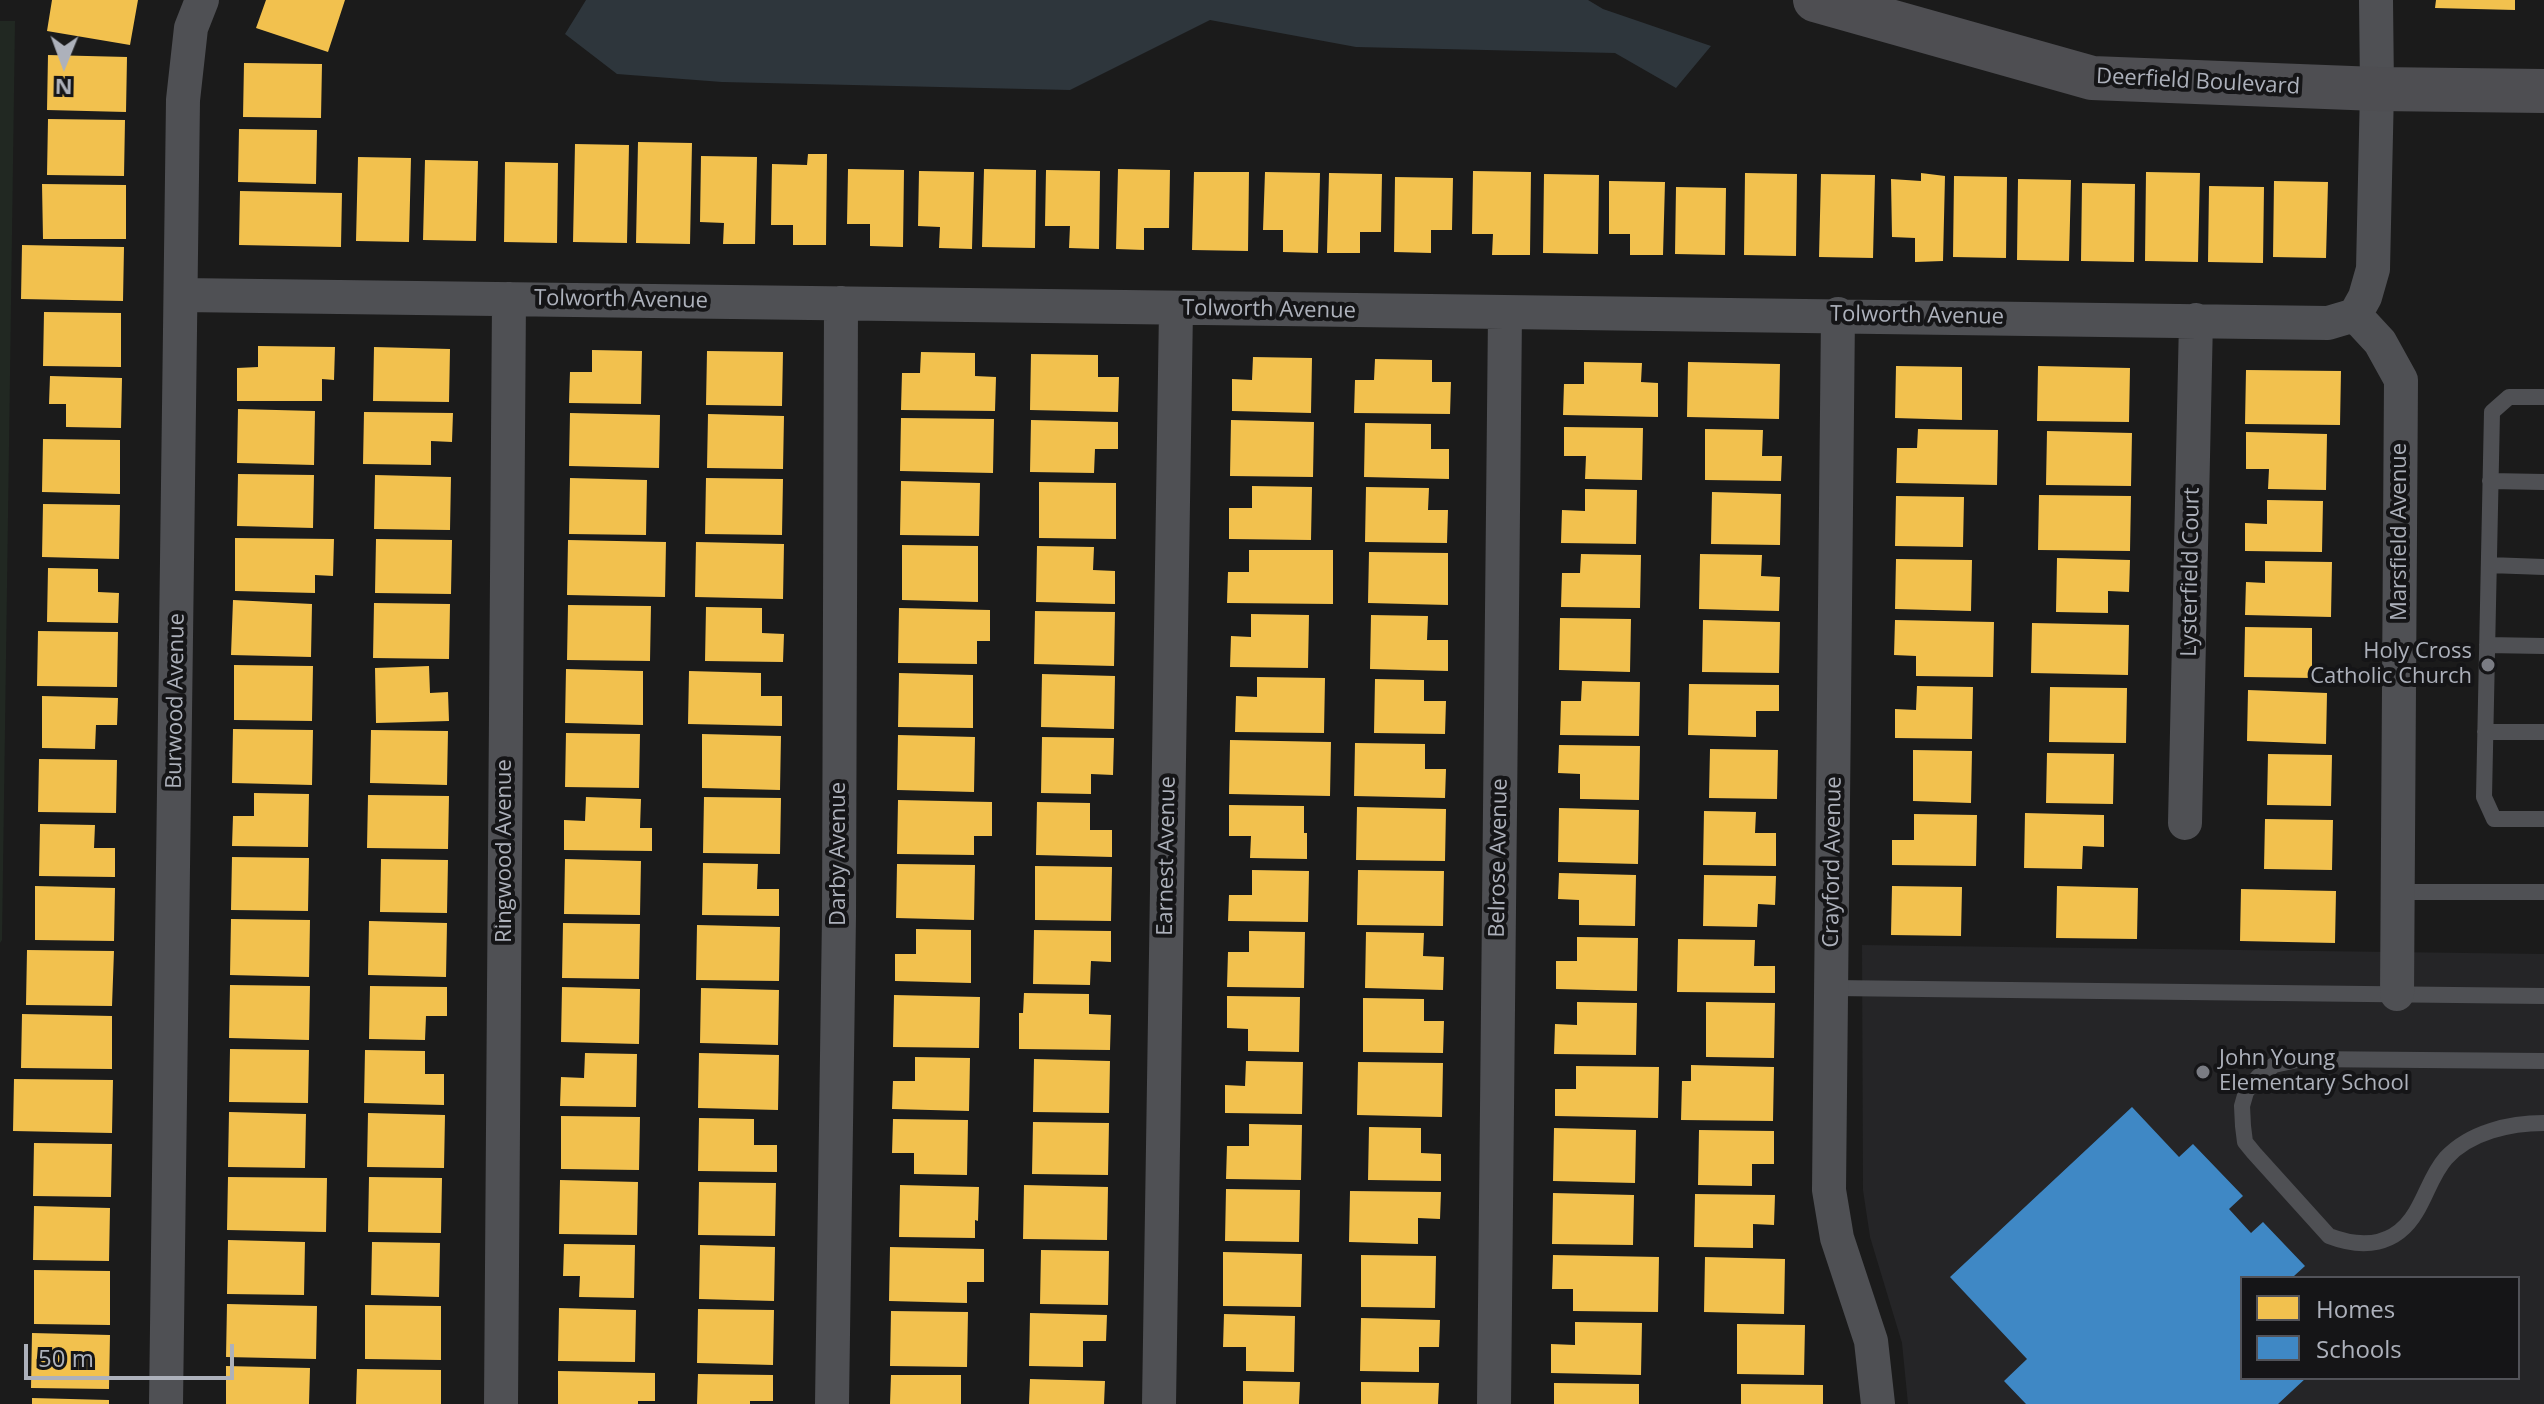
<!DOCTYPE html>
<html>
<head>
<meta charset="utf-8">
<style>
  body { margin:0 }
  #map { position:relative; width:2544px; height:1404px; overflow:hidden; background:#1b1b1b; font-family:"Open Sans",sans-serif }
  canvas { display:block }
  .legend { position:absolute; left:2240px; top:1276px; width:280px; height:104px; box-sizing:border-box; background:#151517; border:2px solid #525359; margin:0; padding:10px 14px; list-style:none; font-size:24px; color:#adb1bb }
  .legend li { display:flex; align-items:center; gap:16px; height:40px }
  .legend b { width:40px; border:2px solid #525359 }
  .north { position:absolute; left:24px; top:24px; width:80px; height:80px; -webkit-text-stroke:6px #151517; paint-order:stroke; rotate:181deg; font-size:22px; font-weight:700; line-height:32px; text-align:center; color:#adb1bb }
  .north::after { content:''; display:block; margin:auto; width:28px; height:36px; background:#adb1bb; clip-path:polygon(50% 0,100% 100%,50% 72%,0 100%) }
  .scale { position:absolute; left:24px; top:1344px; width:210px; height:36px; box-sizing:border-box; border:4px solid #adb1bb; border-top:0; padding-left:10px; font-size:24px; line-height:28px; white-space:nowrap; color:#adb1bb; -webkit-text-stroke:6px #151517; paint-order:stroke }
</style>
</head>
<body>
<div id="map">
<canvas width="2544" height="1404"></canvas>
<ul class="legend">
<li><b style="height:22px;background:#f2c14e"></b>Homes</li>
<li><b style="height:22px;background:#3f88c5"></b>Schools</li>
</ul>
<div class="north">N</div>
<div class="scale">50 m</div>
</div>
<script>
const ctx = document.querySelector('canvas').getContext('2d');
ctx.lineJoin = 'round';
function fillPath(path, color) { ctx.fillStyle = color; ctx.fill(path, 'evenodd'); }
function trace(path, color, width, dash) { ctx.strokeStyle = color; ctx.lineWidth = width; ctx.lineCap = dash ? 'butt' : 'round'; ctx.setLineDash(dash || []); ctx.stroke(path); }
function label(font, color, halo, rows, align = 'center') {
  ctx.font = font + ' "Open Sans",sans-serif'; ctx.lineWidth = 8; ctx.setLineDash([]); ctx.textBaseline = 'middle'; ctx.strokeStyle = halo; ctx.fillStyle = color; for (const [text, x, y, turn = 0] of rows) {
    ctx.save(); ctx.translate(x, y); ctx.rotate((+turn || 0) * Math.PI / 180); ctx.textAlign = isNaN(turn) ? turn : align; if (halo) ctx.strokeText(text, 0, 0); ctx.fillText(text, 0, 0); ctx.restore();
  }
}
fillPath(new Path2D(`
  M1862,945l682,9v450h-636l-6,-61 -32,-106 -7,-47zM2242,1278h276v100h-276z`), '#252527');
fillPath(new Path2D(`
  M0,21h15l-13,919 -2,3z`), '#212822');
fillPath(new Path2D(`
  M586,0h1002l15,9 108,37 -35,42 -61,-35 -259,-6 -146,-27 -140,70 -348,-8 -105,-8 -52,-40z`), '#2e363c');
fillPath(new Path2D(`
  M52,0h86l-8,45 -83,-14z
  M266,0h79l-17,52 -72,-24z
  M2436,0h79v10l-80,-2z
  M48,55l79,2 -1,55 -79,-2z
  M244,63l78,1 -1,54 -78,-1z
  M48,119l77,1 -1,56 -77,-1z
  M239,129l78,1 -1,54 -78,-2z
  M638,142l54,1 -2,101 -54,-1z
  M575,144l54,1 -2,98 -54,-1z
  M808,154h19l-1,91h-33v-20h-22l1,-61 35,1z
  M701,156l56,1 -2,87h-32l1,-21 -24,-1z
  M358,157l53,1 -2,84 -53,-1z
  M425,160l53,1 -2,80 -53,-1z
  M505,162l53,1 -1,80 -53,-1z
  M848,169l56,1 -1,77 -33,-1v-22h-23z
  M984,169l52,1 -1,78 -53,-1z
  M1118,169l52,1 -1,58h-25v22l-28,-1z
  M1046,170l54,1 -1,78 -30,-1 1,-22h-25z
  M919,171l55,1 -2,77 -33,-1 1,-21 -22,-1z
  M1473,171l58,1 -1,83h-38l1,-21h-21z
  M1194,172h55l-1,79 -56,-1z
  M1265,172l55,1 -2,80 -35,-1v-22h-20z
  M2146,172l54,1 -2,89 -53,-1z
  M1329,173l53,1 -1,58h-21v21h-33z
  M1745,173l52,1 -1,82 -52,-1z
  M1921,173l24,3 -2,85 -28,1v-24l-23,-1 -1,-58 30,2z
  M1544,174l55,1 -1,79 -55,-1z
  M1821,174l54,1 -2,83 -54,-1z
  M1954,176l53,1 -1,81 -53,-1z
  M1395,177l58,1 -1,52h-21v23l-37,-1z
  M2018,179l53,1 -2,81 -52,-1z
  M1609,181l56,1 -2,73h-33v-21h-21z
  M2274,181l54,1 -2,76 -53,-1z
  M2082,183l53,1 -1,78 -53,-1z
  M42,184l84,1v54h-83z
  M2209,186l55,1 -1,76 -55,-1z
  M1676,187l50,1 -1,67 -50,-1z
  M240,191l102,2 -1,54 -102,-2z
  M22,245l102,2 -1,54 -102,-2z
  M44,312l77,1v54l-78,-1z
  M258,346l77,1 -1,33 -12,-1v22h-85v-33l21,-1z
  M374,347l76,2 -1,53 -76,-1z
  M592,350l50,1 -1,53 -72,-1 1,-31h22z
  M707,351l76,1 -1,54 -76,-1z
  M921,352l54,1v23l21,1 -1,34 -94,-1 1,-37h18z
  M1031,354l67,1v22h21l-1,35 -88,-2z
  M1253,357l59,1 -1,55 -79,-2v-32l20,1z
  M1375,359l57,1v22h19l-1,32 -96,-1 1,-33h19z
  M1584,362l58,1 -1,19 17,1v34l-95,-2 1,-31h20z
  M1688,362l92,2 -1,55 -92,-2z
  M1896,366l66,1v53l-67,-2z
  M2038,366l92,2 -1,54 -92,-1z
  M2246,370l95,1 -1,54 -95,-1z
  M50,376l72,2 -1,50 -55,-1v-23h-17z
  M238,409l77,2 -1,54 -77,-2z
  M364,412l89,1 -1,29 -21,-1v24l-68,-1z
  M570,413l90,2 -1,53 -90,-2z
  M708,414l76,2 -1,53 -76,-1z
  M901,418l93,1 -1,54 -93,-2z
  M1031,420l87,2v27h-23l-1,24 -64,-1z
  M1231,420l83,2 -1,55 -83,-1z
  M1365,423l66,1v25h18v30l-85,-2z
  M1564,427l79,1 -1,52 -57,-1 1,-23h-22z
  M1705,429l58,1 -1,26h20l-1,25 -76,-1z
  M1918,429l80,1 -1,55 -101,-2 1,-35h20z
  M2047,431l85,2 -1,53 -85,-1z
  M2246,432l81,2 -1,56 -58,-1 1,-20h-23z
  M43,439l77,1v54l-78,-2z
  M238,474l76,1 -1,53 -76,-2z
  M375,475l76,2 -1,53 -76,-1z
  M570,478l77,2 -1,55 -77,-1z
  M706,478l77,1 -1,56 -77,-1z
  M901,481l79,2 -1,53 -79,-1z
  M1039,482l77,1v56l-77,-1z
  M1252,486l60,1 -1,53 -82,-1v-31h23z
  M1366,487l63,1 -1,22h20l-1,33 -82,-1z
  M1585,489l52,1 -1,54 -75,-1 1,-33 23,1z
  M1712,492l69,2 -1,51 -69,-1z
  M2039,495l92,1 -1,55 -92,-1z
  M1896,496l68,1 -1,50 -68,-1z
  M2267,500l56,1 -1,51 -77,-1v-28l22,1z
  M43,504l77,1 -1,54 -77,-2z
  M235,538l99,1 -1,37 -18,-1v18l-80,-2z
  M376,539l76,1 -1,54 -76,-1z
  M568,540l98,2 -1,55 -98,-2z
  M696,542l88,2 -1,55 -88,-2z
  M902,545l76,1v56l-76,-2z
  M1037,546l57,1 -1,23 22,1v33l-79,-2z
  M1249,550h84v54l-106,-1 1,-31h21z
  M1369,552l79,1v52l-80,-2z
  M1581,554l60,1 -1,53 -79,-1 1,-34h18z
  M1700,554l62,1 -1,21 19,1 -1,34 -80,-2z
  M2057,558l73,2 -1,32 -21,-1v22l-52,-1z
  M1896,559l76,1 -1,51 -76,-2z
  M2265,561l67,1 -1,55 -86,-2 1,-33 19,1z
  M48,568l50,1v23l21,1 -1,30 -71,-1z
  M233,600l79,4 -1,53 -80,-2z
  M374,603l76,1 -1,55 -76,-1z
  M568,605l83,1 -1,55 -83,-1z
  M706,607l56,1v25l22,1 -1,28 -78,-1z
  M899,608l91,2v31h-13v23l-79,-1z
  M1035,611l80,1 -1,54 -80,-2z
  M1251,614l58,1 -1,53 -78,-1 1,-31 20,1z
  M1371,615l57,1 -1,24h21v31l-78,-2z
  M1560,618l71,1 -1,53 -71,-2z
  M1703,620l77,2 -1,51 -77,-1z
  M1895,620l99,2 -1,55 -77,-1v-20l-22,-1z
  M2032,623l97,2 -1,50 -97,-2z
  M2245,627l67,1v50l-68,-1z
  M38,631l80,1 -1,55 -80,-1z
  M234,665l79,1 -1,55 -78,-1z
  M429,666l1,27 18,-1 1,29 -73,2 -1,-55z
  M566,669l77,2v54l-78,-2z
  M689,671l72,2v23h21v30l-94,-2z
  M899,673l74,2v53l-75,-1z
  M1042,674l73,2 -1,53 -73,-2z
  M1257,677l68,1 -1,55 -89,-1 1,-36 21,1z
  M1375,679l49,1v21h22l-1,33 -71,-1z
  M1582,681l58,1 -1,54 -79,-1 1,-34h20z
  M1689,684l90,1v26h-23v26l-68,-2z
  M1917,686l56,1 -1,52 -77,-1v-29l21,1z
  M2050,687l77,1 -1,55 -77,-1z
  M2248,690l79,3 -1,51 -79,-3z
  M42,696l76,2 -1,27h-21l-1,24 -53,-1z
  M233,729l80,1 -1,55 -80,-2z
  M371,730l77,1 -1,54 -77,-2z
  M566,733l74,1 -1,54 -74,-1z
  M702,734l79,2 -1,54 -78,-2z
  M898,735l77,2 -1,55 -77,-2z
  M1042,737l72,1 -1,37 -22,-1v20l-50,-1z
  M1230,740l101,2 -1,54 -101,-2z
  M1355,743l70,1v25h21l-1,29 -91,-2z
  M1559,745l81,1 -1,54 -59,-1v-25l-22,-1z
  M1710,749l68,1 -1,49 -68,-1z
  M1913,750l59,1 -1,52 -58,-2z
  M2047,753l67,1 -1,50 -67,-1z
  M2268,754l64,1 -1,51 -64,-1z
  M39,759l78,1 -1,53 -78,-1z
  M254,793l55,1 -1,53 -76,-1 1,-30h21z
  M368,795l81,1 -1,53 -81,-1z
  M586,797l55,2 -1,29h12v23l-88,-1v-30l21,1z
  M704,797l77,1 -1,56 -77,-1z
  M898,800l94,2v34h-18v19l-77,-1z
  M1037,802l53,1v27h22v27l-76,-2z
  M1229,805l75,1v27h3v26l-57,-1 1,-22h-22z
  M1357,807l89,2 -1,52 -89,-1z
  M1559,808l80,2 -1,54 -80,-2z
  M1704,811l52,1 -1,21h21v33l-73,-1z
  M2025,813l79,2v32l-21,-1 -1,23 -58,-1z
  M1914,814l63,1 -1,51 -84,-1v-25h22z
  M2265,819l68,1 -1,50 -68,-1z
  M40,824l55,1 -1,23h21v29l-76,-1z
  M232,857l77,1 -1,53 -77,-1z
  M381,859l67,1 -1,53 -67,-1z
  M565,859l76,2 -1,54 -76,-1z
  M703,863l55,1 -1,25h22v27l-77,-1z
  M897,864l78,1 -1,55 -78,-2z
  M1035,866l77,1 -1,54 -76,-1z
  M1252,870l57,1 -1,51 -80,-1 1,-26h23z
  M1358,870l86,1 -1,55 -86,-1z
  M1559,873l77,2 -1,51 -56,-1v-25l-21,-1z
  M1704,875l72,1 -1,29 -17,-1 -1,23 -54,-1z
  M35,886l80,2 -1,53 -79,-1z
  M1892,886l70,1 -1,49 -70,-1z
  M2057,886l81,2 -1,51 -81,-1z
  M2241,889l95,2 -1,52 -95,-2z
  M231,919l79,1 -1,57 -79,-2z
  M369,921l78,2 -1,54 -78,-2z
  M563,923l77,1 -1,55 -77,-1z
  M697,925l83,2 -1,54 -83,-1z
  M916,929l55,1v53l-76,-2v-27h21z
  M1034,930l77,1v31l-20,-1 -1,24 -57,-1z
  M1249,931l56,1 -1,56 -77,-1 1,-35h21z
  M1366,932l58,1 -1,23 21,1 -1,33 -78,-2z
  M1577,937l61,1 -1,53 -81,-2v-28h21z
  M1678,939l77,1 -1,26h21v27l-98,-1z
  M27,950l87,1 -2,55 -86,-1z
  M230,985l80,1 -1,54 -80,-2z
  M370,986l77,1v29h-21l-1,24 -56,-1z
  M562,987l78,2 -1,55 -78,-2z
  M701,988l78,2 -1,55 -78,-2z
  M1024,993l65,1v20l22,1 -1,35 -91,-1v-36h4z
  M894,995l86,2 -1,51 -86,-1z
  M1227,996l73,1 -1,55 -51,-1v-22l-21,-1z
  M1363,998l61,1v22h20l-1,32 -80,-1z
  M1577,1002l60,1 -1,52 -82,-1 1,-30 22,1z
  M1706,1002l69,1 -1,55 -68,-1z
  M22,1014l90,2v53l-91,-1z
  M230,1049l79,1 -1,53 -79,-1z
  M365,1050l60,1v23h19v31l-80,-2z
  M585,1053l52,1 -1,53 -76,-1 1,-29 23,1z
  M699,1053l80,2 -1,55 -80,-2z
  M915,1057l55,1 -1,53 -77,-2 1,-28h22z
  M1034,1059l76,2 -1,52 -76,-1z
  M1246,1061l57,1 -1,52 -77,-1v-28l20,1z
  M1358,1062l85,1 -1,54 -85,-2z
  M1691,1065l83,2 -1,54 -92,-1 1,-39h9z
  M1576,1066l83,1 -1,51 -103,-2v-27h21z
  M14,1079l99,1 -1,53 -99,-2z
  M229,1112l77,2 -1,54 -77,-1z
  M368,1113l77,2 -1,53 -77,-1z
  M561,1116l79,1 -1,53 -78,-1z
  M699,1118l55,1v26h23v27l-79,-1z
  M893,1119l75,1 -1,55 -53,-1v-21h-22z
  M1033,1122l76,1 -1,52 -76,-1z
  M1249,1124l53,1 -1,55 -75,-1 1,-33h22z
  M1369,1127l52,1v25l20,1v27l-73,-1z
  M1554,1128l82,2 -1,53 -82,-2z
  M1699,1130l75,1v33h-22v22l-54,-1z
  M34,1143l78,1 -1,53 -78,-1z
  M228,1177l99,1 -1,54 -99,-2z
  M369,1177l73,1 -1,55 -73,-1z
  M560,1180l78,2 -1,53 -78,-1z
  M699,1182l77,1 -1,53 -77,-1z
  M900,1185l79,2 -1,34 -3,-1v18l-76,-1z
  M1024,1185l84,2 -1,53 -84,-1z
  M1226,1189l74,1 -1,52 -74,-1z
  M1350,1191l91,1 -1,27 -22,-1v26l-69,-2z
  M1553,1193l81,2 -1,50 -81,-1z
  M1695,1194l80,1 -1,30 -21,-1v24l-59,-1z
  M34,1206l76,2 -1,53 -76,-1z
  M228,1240l77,2 -1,53 -77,-1z
  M372,1242l68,1 -1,54 -68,-2z
  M564,1244l71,1 -1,53 -55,-1 1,-21h-17z
  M700,1245l75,2 -1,54 -75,-2z
  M890,1247l94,2v33h-17v21l-78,-2z
  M1041,1250l68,1 -1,54 -68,-1z
  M1223,1252l79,2 -1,53 -78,-1z
  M1361,1255l75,1 -1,52 -74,-1z
  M1553,1255l106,2 -1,55 -85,-1v-22h-21z
  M1705,1257l80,2 -1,55 -80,-2z
  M34,1270l76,1v54l-76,-1z
  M227,1304l90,2 -1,53 -90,-2z
  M365,1305l76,1v54l-76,-1z
  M559,1308l77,2 -1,52 -77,-1z
  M698,1309l76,1 -1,55 -76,-2z
  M891,1311l77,1 -1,55 -77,-1z
  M1030,1313l77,2 -1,26h-23v26l-54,-1z
  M1224,1314l71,2 -1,56 -48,-1v-24h-23z
  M1361,1318l79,2 -1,27h-20v25l-59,-1z
  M1575,1322l67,1 -1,52 -90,-2v-29l24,1z
  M1737,1324l68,1 -1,50 -67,-1z
  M32,1333l78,2 -1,54 -78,-1z
  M226,1366l84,2 -1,36h-83z
  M357,1369l84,1v34h-85z
  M558,1371l97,2v28h-17v3h-80z
  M698,1374l75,1v26h-23v3h-53z
  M891,1375h70v29h-71z
  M1030,1379l75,2 -1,23h-75z
  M1243,1381l57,1 -1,22h-56z
  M1361,1382l78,1 -1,21h-77z
  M1554,1383l85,1v20h-85z
  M1741,1384l82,1v19h-82z
  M32,1398l77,2v4h-77z`), '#f2c14e');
fillPath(new Path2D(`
  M2132,1107l47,50 14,-13 50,52 -14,13 22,24 12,-11 42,44 -11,10 2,2h-54v100h64l-28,26h-252l-22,-23 23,-22 -77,-82z`), '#3f88c5');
trace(new Path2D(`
  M2544,397h-35l-17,15 -8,385 10,22h50
  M2490,481l54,1
  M2489,565l55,2
  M2487,645l57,1
  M2485,732h59
  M2397,892h147
  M1832,988l712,8
  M2544,1061l-242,-2 -28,6 -16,12 -12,15 -4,14 1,20 2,16 9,11 75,83c34,13 67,10 87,-24 11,-18 16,-38 30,-54 24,-26 64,-35 98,-35`), '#4f5054', 16);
trace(new Path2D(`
  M182,295c715,12 1431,15 2146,28l27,-8
  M1838,314l-9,876 8,48 34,103 7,63
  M2355,315l25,27 21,38 -4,614
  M2355,315l10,-18 8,-28 4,-180 -1,-89
  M2185,823l11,-503
  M166,1404l17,-1304 8,-72 11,-28
  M501,1404l8,-1105
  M832,1404l7,-488 2,-613
  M1159,1404l17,-1095
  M1494,1404l11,-1091`), '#4f5054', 34);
trace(new Path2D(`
  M1815,0l277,78 285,11 167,2`), '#4e4e52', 44);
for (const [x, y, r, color] of [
  [2488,665,8,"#7a7c83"],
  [2203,1072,8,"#7a7c83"]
]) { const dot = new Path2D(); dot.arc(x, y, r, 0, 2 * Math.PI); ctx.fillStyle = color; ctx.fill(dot); trace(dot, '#151517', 3); }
label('22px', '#adb1bb', '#151517', [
  ["Deerfield Boulevard",2198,82,3],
  ["Tolworth Avenue",621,300,1],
  ["Tolworth Avenue",1269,310,1],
  ["Tolworth Avenue",1917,316,1],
  ["Marsfield Avenue",2400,532,-90],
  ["Lysterfield Court",2191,572,-89],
  ["Burwood Avenue",176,701,-89],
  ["Ringwood Avenue",505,851,-90],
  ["Darby Avenue",839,854,-90],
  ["Earnest Avenue",1167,856,-89],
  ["Belrose Avenue",1499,858,-89],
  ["Crayford Avenue",1833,862,-89]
]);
label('22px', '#adb1bb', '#151517', [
  ["Holy Cross",2472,652],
  ["Catholic Church",2472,677],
  ["John Young",2219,1059,"left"],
  ["Elementary School",2219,1084,"left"]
], 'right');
</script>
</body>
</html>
